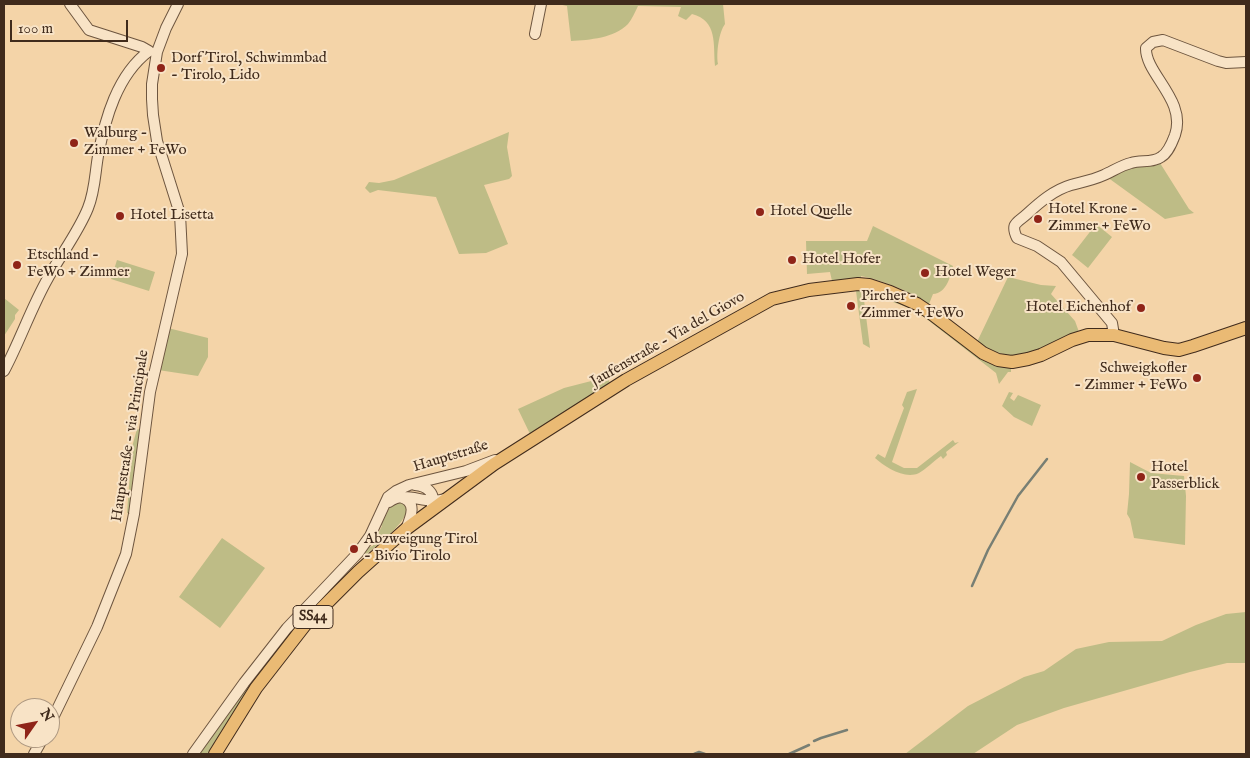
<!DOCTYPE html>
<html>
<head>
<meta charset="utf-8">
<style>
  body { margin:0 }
  #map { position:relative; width:1250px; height:758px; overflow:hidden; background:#f4d4a8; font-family:"IM FELL English",serif }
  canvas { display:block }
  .frame { position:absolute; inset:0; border:5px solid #402b1c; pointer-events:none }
  .north { position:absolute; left:10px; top:698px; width:50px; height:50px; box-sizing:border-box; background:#f8e3c6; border:1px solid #ae9982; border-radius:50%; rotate:57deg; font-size:14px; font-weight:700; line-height:20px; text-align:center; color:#402b1c }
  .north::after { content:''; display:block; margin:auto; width:18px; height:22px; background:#8f2418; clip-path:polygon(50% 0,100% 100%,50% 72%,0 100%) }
  .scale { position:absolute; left:10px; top:20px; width:118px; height:22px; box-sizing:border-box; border:2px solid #402b1c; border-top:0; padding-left:6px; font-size:15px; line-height:18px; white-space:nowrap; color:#402b1c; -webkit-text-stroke:4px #f8e3c6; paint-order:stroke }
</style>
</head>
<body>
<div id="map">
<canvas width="1250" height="758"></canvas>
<div class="frame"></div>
<div class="north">N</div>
<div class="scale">100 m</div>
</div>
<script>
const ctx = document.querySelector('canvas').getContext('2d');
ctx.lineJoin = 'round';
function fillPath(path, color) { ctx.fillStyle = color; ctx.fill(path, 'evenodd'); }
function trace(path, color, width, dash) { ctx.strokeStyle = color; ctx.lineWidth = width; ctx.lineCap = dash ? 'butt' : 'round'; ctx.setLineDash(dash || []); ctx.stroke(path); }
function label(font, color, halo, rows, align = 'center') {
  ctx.font = font + ' "IM FELL English",serif'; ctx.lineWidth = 4; ctx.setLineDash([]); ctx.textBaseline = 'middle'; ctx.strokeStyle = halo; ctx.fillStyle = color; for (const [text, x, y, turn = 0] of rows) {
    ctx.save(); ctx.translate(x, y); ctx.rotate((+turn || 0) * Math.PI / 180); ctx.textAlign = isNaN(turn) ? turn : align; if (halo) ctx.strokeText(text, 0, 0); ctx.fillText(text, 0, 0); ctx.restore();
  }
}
fillPath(new Path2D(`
  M558,4h165l2,20c-6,8 -9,29 -7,40l-3,2c-2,-22 3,-45 -23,-52l-6,6 -8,-4 3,-9 -43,-1c-3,6 -6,13 -10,18 -14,14 -38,16 -57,17l-4,-35z
  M509,132l-2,15 5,29 -3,3 -25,6 24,59 -22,9 -27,1 -23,-57 -58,-7 -8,3 -5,-5 4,-6 10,1 15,-3z
  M1160,163l29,46 5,4 -29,6 -58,-42 23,-11z
  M1096,224l16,13 -24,31 -16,-13z
  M873,226l80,40c-3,11 -6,27 -20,28l-4,10c-21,-13 -43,-23 -68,-28v2l-29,3 -2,-9 -23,2 -1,-33h61z
  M117,260l38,12 -6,19 -38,-12z
  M1008,277l33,8 15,1 -5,8 24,27 4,11c-38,17 -62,37 -102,10z
  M863,290l19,4 40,18 65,50 24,4v6h-3l-9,12 -3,-11 -81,-63 -39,-14 -12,4 6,48 -7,-4 -7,-53z
  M4,298l15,12 -4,5v4l-11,17z
  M168,328l40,10v19l-10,19 -40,-6z
  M603,378l5,1 2,4 -80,51 -12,-25 46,-21z
  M917,389l-25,73 12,6h13l36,-28 2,3 4,-1 -13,10 1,3 -4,4 -2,-3c-7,5 -16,14 -22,17 -14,7 -34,-6 -44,-15l3,-4 7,4 19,-50 -2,-3 5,-13z
  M1009,392l4,1 -3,5 4,3 4,-6 23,10 -9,21 -18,-9 -12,-11z
  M137,429l4,1 -7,84 -7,-1 5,-66z
  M1130,462l21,11 33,3 2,20 -1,49 -51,-7 -4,-19 -3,-5 2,-20z
  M401,501l7,6c-3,18 -28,35 -41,47l-5,1 6,-8 5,-1v-3l9,-17 -1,-1 10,-20z
  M222,538l43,30 -45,60 -41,-31z
  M1246,612v51h-19l-37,9 -126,36 -47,17 -44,29h-68l63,-48 56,-29 20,-6 32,-22 33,-7 53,-1 34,-16 30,-11z
  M255,675l1,1 -49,78h-8z`), '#bebc86');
trace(new Path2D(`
  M972,586l16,-36 30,-54 29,-37
  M814,741l7,-3 26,-8
  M694,754l5,-2 6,2
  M789,754l20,-9`), '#787f74', 2.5);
const minor = new Path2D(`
  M70,4l19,26 53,17 7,4
  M535,34l6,-30
  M1114,335l-2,-12 -51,-61 -24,-16 -20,-8c-7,-15 0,-15 10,-24 13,-12 27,-24 44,-29 11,-3 22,-5 33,-10 9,-4 18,-10 27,-12 10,-3 22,0 30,-6 7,-4 11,-14 14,-22 12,-35 -30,-61 -29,-87l7,-6 10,-2 55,21 8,2 20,-1
  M4,371c16,-30 27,-63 44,-93 12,-22 31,-47 40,-70 7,-17 7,-35 10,-52 7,-37 19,-81 51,-105
  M415,485c12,1 21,8 17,21
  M400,497c18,4 11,20 6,32
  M389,502c17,-13 36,4 56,-3
  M50,724l47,-97 29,-73 8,-40 16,-122 32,-138 -2,-40 -23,-73 -4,-26 -1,-16v-15l5,-32 9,-24 12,-24
  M34,754l9,-16
  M193,754l51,-71 43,-55 71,-75 12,-17 18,-39 8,-6 13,-6 57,-14 29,-11`);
const major = new Path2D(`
  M215,754l41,-66 49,-63 53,-53 48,-43 88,-65 132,-84 146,-81 37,-9 49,-6 11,1 21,7 27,12 15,10 51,39 15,7 14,2 16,-3 13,-4 31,-15 16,-5h26l50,13 15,2 14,-4 53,-18`);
trace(minor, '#6d553f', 12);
trace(major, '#402b1c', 14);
trace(minor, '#f8e3c6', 10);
trace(major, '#eaba74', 12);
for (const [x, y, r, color] of [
  [161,68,5,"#8f2418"],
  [74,143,5,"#8f2418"],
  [760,212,5,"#8f2418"],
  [120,216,5,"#8f2418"],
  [1038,219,5,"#8f2418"],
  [792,260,5,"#8f2418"],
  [17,265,5,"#8f2418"],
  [925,273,5,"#8f2418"],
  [851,306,5,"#8f2418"],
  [1141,308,5,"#8f2418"],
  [1197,378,5,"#8f2418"],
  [1141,477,5,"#8f2418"],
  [354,549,5,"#8f2418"]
]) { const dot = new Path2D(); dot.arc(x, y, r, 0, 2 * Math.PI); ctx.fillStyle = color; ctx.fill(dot); trace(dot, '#f8e3c6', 2); }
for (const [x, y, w] of [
  [313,617,40]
]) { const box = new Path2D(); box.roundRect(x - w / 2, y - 11.5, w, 23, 4); ctx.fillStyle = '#f8e3c6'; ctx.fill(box); trace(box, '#402b1c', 1); }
label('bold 14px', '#402b1c', null, [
  ["SS44",313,617]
]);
label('15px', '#402b1c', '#f8e3c6', [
  ["Dorf Tirol, Schwimmbad",171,59],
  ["- Tirolo, Lido",171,76],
  ["Walburg -",84,134],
  ["Zimmer + FeWo",84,151],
  ["Hotel Krone -",1048,210],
  ["Zimmer + FeWo",1048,227],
  ["Hotel Quelle",770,212],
  ["Hotel Lisetta",130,216],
  ["Etschland -",27,256],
  ["FeWo + Zimmer",27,273],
  ["Hotel Hofer",802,260],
  ["Hotel Weger",935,273],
  ["Pircher -",861,297],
  ["Zimmer + FeWo",861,314],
  ["Hotel Eichenhof",1131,308,"right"],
  ["Schweigkofler",1187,369,"right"],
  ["- Zimmer + FeWo",1187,386,"right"],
  ["Hotel",1151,468],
  ["Passerblick",1151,485],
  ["Abzweigung Tirol",364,540],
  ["- Bivio Tirolo",364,557]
], 'left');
label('15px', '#402b1c', '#f8e3c6', [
  ["Jaufenstraße - Via del Giovo",668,340,-30],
  ["Hauptstraße - via Principale",131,436,-81],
  ["Hauptstraße",451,457,-17]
]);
</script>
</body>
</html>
